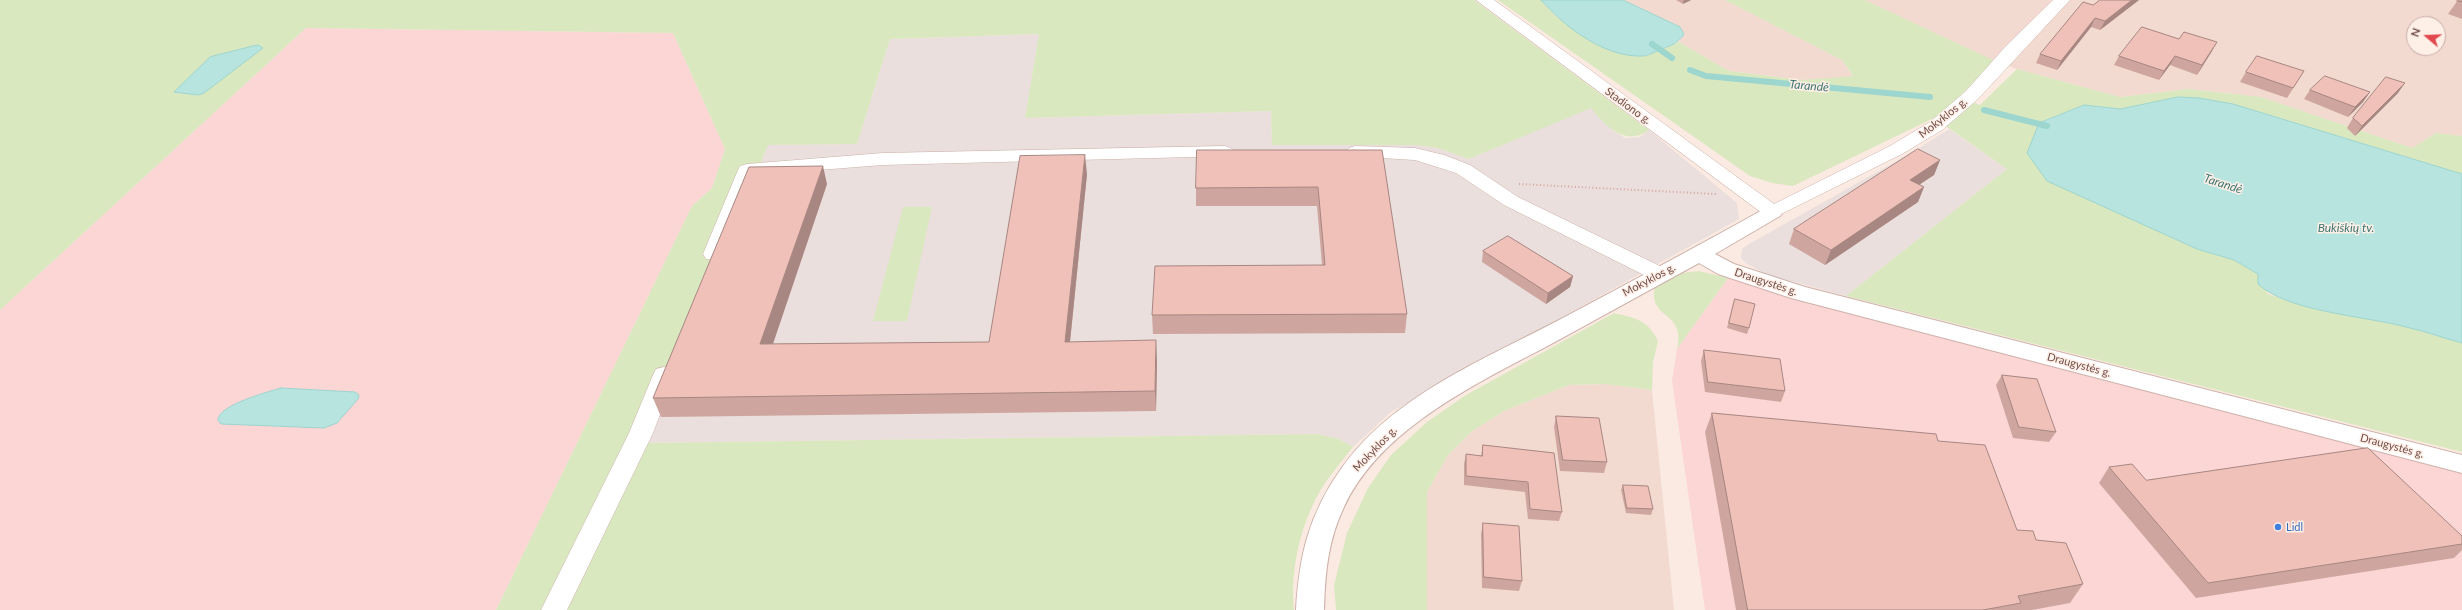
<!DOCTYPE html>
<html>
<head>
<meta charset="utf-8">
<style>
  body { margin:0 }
  #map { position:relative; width:2462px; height:610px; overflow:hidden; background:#fbeae1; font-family:Lato,sans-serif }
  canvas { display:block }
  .north { position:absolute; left:2406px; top:16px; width:40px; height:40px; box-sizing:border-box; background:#feefe7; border:1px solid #c6aea8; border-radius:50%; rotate:289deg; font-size:11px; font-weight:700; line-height:16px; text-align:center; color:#714d49 }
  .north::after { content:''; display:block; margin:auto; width:14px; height:18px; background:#e2494e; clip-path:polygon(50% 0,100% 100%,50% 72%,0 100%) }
</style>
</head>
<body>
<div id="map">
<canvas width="2462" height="610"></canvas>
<div class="north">N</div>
</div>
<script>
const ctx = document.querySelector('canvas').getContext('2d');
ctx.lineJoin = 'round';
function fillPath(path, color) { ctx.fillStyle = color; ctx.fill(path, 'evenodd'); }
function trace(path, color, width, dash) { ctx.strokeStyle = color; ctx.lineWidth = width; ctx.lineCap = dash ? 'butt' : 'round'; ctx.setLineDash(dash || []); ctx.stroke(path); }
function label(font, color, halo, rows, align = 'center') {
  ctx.font = font + ' Lato,sans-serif'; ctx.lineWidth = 3; ctx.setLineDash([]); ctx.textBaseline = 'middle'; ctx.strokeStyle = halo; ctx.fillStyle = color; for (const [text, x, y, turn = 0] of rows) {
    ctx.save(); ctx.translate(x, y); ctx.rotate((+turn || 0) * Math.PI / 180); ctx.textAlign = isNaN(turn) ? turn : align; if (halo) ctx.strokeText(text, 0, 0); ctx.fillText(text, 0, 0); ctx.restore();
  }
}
fillPath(new Path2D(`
  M1623,0h102l117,60 11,17 -50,3 -74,-9 -50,-29 5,-8 -4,-7z
  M1865,0h597v136l-26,-3 -24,15 -151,-51 -72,-8 -69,8 -103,-28 -30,-11zM2414,24h24v24h-24z
  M1604,384l48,6 22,220h-247v-118l21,-37 23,-23 33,-21 65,-26z`), '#f2dad0');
fillPath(new Path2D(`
  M306,28l367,5 52,116 -13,39 -20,18 -196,404h-496v-300z
  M1728,278l734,195v137h-757l-33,-229 5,-32z`), '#fbd6d5');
fillPath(new Path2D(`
  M1039,34l-14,84 246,-7 1,34h145l21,3 31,11 122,-52 21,23 13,8 15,-1 9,-7 88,73 2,16 -348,193 -38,35 -14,-8 -22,-5 -673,9 124,-298 89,-1 33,-105z
  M1949,129l58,40 -161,127 -78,-21 -21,-11 -6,-6 1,-9 7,-5 167,-94z`), '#eadfdc');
fillPath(new Path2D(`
  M0,0h1474l175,130c-23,17 -43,-3 -58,-22l-122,51 -31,-11 -21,-3h-145l-1,-34 -246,7 14,-84 -149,5 -33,105 -89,1 -124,298 673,-9 22,5 14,8c-11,14 -24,29 -33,44 -20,36 -30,79 -26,119h-798l196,-404 20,-18 13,-39 -52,-116 -367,-5 -306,282z
  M1498,0h43l16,17 89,39 33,-14 50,29 74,9 50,-4 -11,-16 -117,-60h140l130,61 -36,36 21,8 37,-36 103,28 69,-8 72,8 151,51 24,-15 26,3v38l-229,-70 -55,-7 -58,12 -36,-4 -45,18 108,103 50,23 37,11 24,14 10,20 56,17 82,15 56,17v109l-616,-156 161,-127 -73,-51 -141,68 -21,-3 -22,-7z
  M903,207h29l-25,114h-34z
  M1699,271l29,7 -51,71c1,-5 2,-11 1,-16 -3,-21 -30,-18 -23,-47l27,-13z
  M1614,313c22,5 34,7 44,28l-5,21 -1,28 -48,-6 -35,1 -65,26 -33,21 -23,23 -21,37v118h-91l-2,-25 13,-52 21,-45 23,-33 36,-33 39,-27z`), '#dae8c0');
const water = new Path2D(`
  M1541,0h82l57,27 4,7c-6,10 -13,11 -22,15 -6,2 -12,6 -18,7 -39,2 -78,-28 -103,-56z
  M258,45l5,3 -59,45 -6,2 -24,-3 36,-35z
  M2178,97l21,1 34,6 229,70v169c-19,-5 -37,-12 -56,-16 -40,-11 -118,-15 -148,-43v-10l-24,-14 -37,-11 -150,-68 -20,-28 12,-30 45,-18 36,4z
  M281,388l74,4 4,3 -1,4 -21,24 -13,5 -103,-4 -3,-4c0,-15 50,-28 63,-32z`);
fillPath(water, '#b7e4df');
trace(water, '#9dd5cf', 1);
trace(new Path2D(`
  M1652,44l20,14
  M1690,70l16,6 224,21
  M1984,110l63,16`), '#9dd5cf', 6);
const minor = new Path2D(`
  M1476,0h18l280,204 116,-58 40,-24 36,-31 39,-44 48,-47h17l-92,99 -36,31 -40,24 -129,64 -7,-2z
  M1225,146l6,2 3,4 -3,4 -348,9 -129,10 -34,84 -7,1 -7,-1 -3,-5 35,-84 2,-4 7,-2 136,-11z
  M1355,146l60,2 29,7 26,10 48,32 148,72 3,5 -3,5 -7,2 -7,-2 -148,-74 -48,-32 -41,-13 -66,-4 -3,-4 3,-4z
  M664,367l8,2 3,6 -22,58 -86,177h-26l88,-177 24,-58 3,-6z`);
const tertiary = new Path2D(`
  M1773,206l7,2 3,4 -3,4 -65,38 19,10 71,23 657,168v18l-671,-175 -73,-24 -19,-11c-49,27 -97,53 -146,80 -73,39 -172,84 -209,164 -16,33 -19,67 -20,103h-28c3,-54 13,-96 45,-141 51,-73 144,-110 220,-150 69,-37 137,-73 205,-111z`);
trace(minor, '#ceb2ab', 1);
trace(tertiary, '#ceb2ab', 2);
trace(new Path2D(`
  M1519,184l197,10`), '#d4a49d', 2, [1, 2.5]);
fillPath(minor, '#fff');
fillPath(tertiary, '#fff');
fillPath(new Path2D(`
  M1676,0h15l-8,4z
  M2100,0h39l-39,30 -9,-3 -34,43 -21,-7 4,-9 53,-49z
  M2458,0h4v19l-14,-5z
  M2212,51l-15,24 -27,-10 -11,15 -45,-15 5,-9z
  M2304,71l-17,27 -47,-16 6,-10z
  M2310,90l60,2 -7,10 -15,15 -44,-18z
  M2398,93l-43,43 -8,-8 6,-10z
  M1382,150l25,164 -2,19 -252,1 -1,-19 170,-50 -5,-59h-121v-18z
  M1940,160l-6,15 -15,9 5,3 -6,15 -93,63 -36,-21 5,-15z
  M1087,174l-17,168 87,18 -1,51 -495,6 -8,-19 174,-214 -54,160 216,-2z
  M1483,251l90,25 -3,11 -24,17 -64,-42z
  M1735,299l14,29 -2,6 -20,-6z
  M1704,350l81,41 -4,11 -76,-10 -4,-31z
  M2002,375l54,57 -7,10 -36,-4 -17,-53z
  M1712,413l226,28 79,89 19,10 47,44 -13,19 -38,7h-296l-31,-178z
  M1556,416l51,46 -3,11 -44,-2 -6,-44z
  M1483,445l79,67 -3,9 -31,-2 -3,-27 -61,-7v-21l2,-10 15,2z
  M2109,467l37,13 316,56v14l-8,8 -258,40 -97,-115z
  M1623,485l30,24 -2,6 -25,-2 -5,-23z
  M1483,523l39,58 -3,10 -37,-3 -1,-54z`), '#cea69f');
fillPath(new Path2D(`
  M1684,0h7l-8,4z
  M2132,0h7l-39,30 5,-9z
  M2095,18l-4,9 -34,43 4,-9z
  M2217,42l-5,9 -15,24 5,-10z
  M2175,56l-5,9 -11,15 5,-9z
  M2405,83l-7,10 -43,43 7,-10z
  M2370,92l-7,10 -15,15 7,-10z
  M1085,155l2,19 -19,187 -3,-19z
  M1940,160l-6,15 -30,20 6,-15z
  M823,166l4,18 -61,180 -6,-20z
  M1924,187l-6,15 -93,63 6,-15z
  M1573,276l-3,11 -24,17 2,-11z
  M1156,340l1,20 -1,51 -1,-20z`), '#a88782');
const building = new Path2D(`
  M2100,0h32l-27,21 -10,-3 -34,43 -21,-7 43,-52 10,3z
  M2458,0h4v2l-5,-1z
  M2142,27l37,12 5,-7 33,10 -15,23 -27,-9 -11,15 -45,-15z
  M2257,56l47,15 -11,17 -47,-16z
  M2325,76l45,16 -15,15 -45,-17z
  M2386,77l19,6 -43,43 -9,-8z
  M1918,149l22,11 -30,20 14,7 -93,63 -37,-21z
  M1197,150h185l25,164 -255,1 3,-49 170,-1 -7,-78 -122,1z
  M1085,155l-20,187 91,-2 -1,51 -502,7 96,-231 74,-1 -63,178 229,-2 31,-186z
  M1508,236l65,40 -25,17 -65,-42z
  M1735,299l20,5 -6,24 -20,-5z
  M1704,350l76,9 5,32 -77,-9z
  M2002,375l35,4 19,53 -37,-5z
  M1712,413l224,21 2,7 47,4 32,85 16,1 3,9 30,3 17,41 -65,12 3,7 -38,7h-235z
  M1556,416l43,2 8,44 -44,-2z
  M1483,445l71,8 8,59 -32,-3 -2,-27 -62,-6v-22l16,2z
  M2368,448l94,88v8l-254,39 -99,-116 23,-3 14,16z
  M1623,485l25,1 5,23 -26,-1z
  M1483,523l36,3 3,55 -38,-4z`);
fillPath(building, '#f0c1b9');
trace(building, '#a88782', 1);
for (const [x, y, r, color] of [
  [2278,527,4,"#3f7fe0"]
]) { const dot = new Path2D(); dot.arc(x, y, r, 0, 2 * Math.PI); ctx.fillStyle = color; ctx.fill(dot); trace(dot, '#feefe7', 1.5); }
label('11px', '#714d49', '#feefe7', [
  ["Stadiono g.",1628,106,36],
  ["Mokyklos g.",1943,118,-38],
  ["Mokyklos g.",1649,280,-28],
  ["Draugystės g.",1766,282,18],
  ["Draugystės g.",2079,365,15],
  ["Draugystės g.",2392,446,15],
  ["Mokyklos g.",1375,449,-46]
]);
label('11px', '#366cbe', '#feefe7', [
  ["Lidl",2286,527]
], 'left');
label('italic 12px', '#3e7672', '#feefe7', [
  ["Tarandė",1809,86,5],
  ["Tarandė",2223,184,18],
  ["Bukiškių tv.",2346,228]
]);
</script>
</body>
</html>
